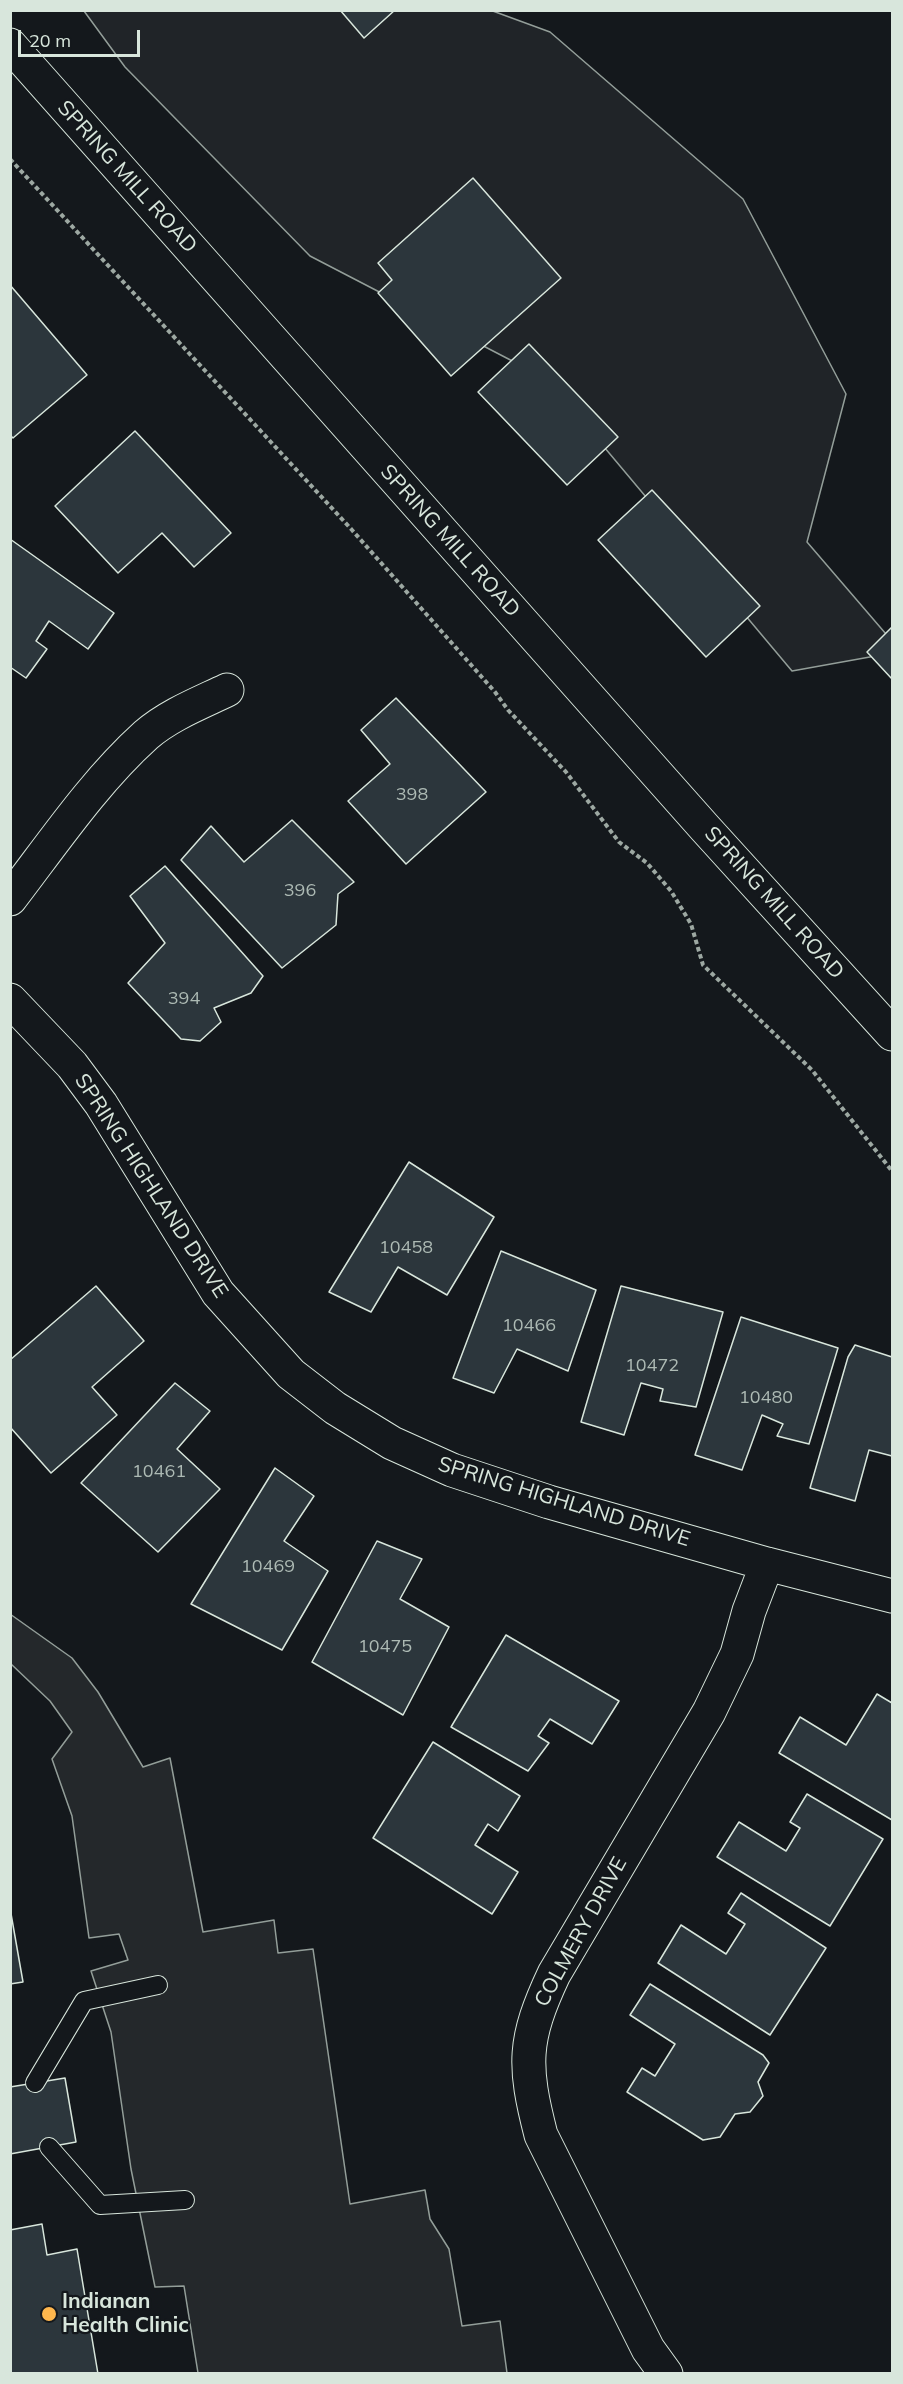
<!DOCTYPE html>
<html>
<head>
<meta charset="utf-8">
<style>
	body { margin:0 }
	#map { position:relative; width:903px; height:2384px; overflow:hidden; background:#14181c; font-family:Mulish,sans-serif }
	canvas { display:block }
	.frame { position:absolute; inset:0; border:12px solid #d8e6dc; pointer-events:none }
	.scale { position:absolute; left:18px; top:30px; width:122px; height:27px; box-sizing:border-box; border:3px solid #d8e6dc; border-top:0; padding-left:8px; font-size:18px; line-height:21px; white-space:nowrap; color:#d8e6dc; -webkit-text-stroke:4px #14181c; paint-order:stroke }
</style>
</head>
<body>
<div id="map">
<canvas width="903" height="2384"></canvas>
<div class="frame"></div>
<div class="scale">20 m</div>
</div>
<script>
const ctx = document.querySelector('canvas').getContext('2d');
ctx.lineJoin = 'round';
function paint(path, color) {
  ctx.fillStyle = color;
  ctx.fill(path, 'evenodd');
}
function strokePath(path, color, width, dash) {
  ctx.strokeStyle = color;
  ctx.lineWidth = width;
  ctx.lineCap = dash ? 'butt' : 'round';
  ctx.setLineDash(dash || []);
  ctx.stroke(path);
}
function write(font, color, halo, rows, align = 'center') {
  ctx.font = font + ' Mulish,sans-serif';
  ctx.lineWidth = 4.5;
  ctx.setLineDash([]);
  ctx.textBaseline = 'middle';
  ctx.strokeStyle = halo;
  ctx.fillStyle = color;
  for (const [text, x, y, turn = 0] of rows) {
    ctx.save();
    ctx.translate(x, y);
    ctx.rotate((+turn || 0) * Math.PI / 180);
    ctx.textAlign = isNaN(turn) ? turn : align;
    if (halo) ctx.strokeText(text, 0, 0);
    ctx.fillText(text, 0, 0);
    ctx.restore();
  }
}
const green = new Path2D(`
	M490 10 550 32 743 199 846 394 807 542 892 641V653L792 671 547 379 310 256 125 67 84 11Z`);
paint(green, '#202428');
strokePath(green, '#939e99', 1.5);
const parking = new Path2D(`
	M10 1614 72 1658 98 1692 143 1767 170 1758 203 1932 274 1920 278 1953 313 1949 350 2204 425 2190 430 2219 449 2249 462 2326 500 2321 507 2373H198L184 2286 155 2287 131 2169 111 2032 91 1971 128 1960 119 1934 89 1938 72 1816 52 1759 72 1732 50 1701 11 1664Z`);
paint(parking, '#24282b');
strokePath(parking, '#939e99', 1.5);
const building = new Path2D(`
	M340 10H395L364 38Z
	M473 178 561 278 451 376 378 293 392 280 378 263Z
	M10 285 87 375 13 438 10 435Z
	M529 344 618 437 567 485 478 392Z
	M135 431 231 533 194 567 162 533 118 573 55 506Z
	M652 490 760 606 706 657 598 540Z
	M10 539 114 613 88 649 49 621 36 641 47 649 26 678 10 667Z
	M892 627V679L867 652Z
	M396 698 486 792 406 864 348 801 390 764 361 730Z
	M292 820 354 882 338 894 336 925 282 968 181 860 211 826 244 862Z
	M165 866 263 976 251 993 214 1008 221 1022 200 1041 181 1039 128 983 165 943 130 896Z
	M409 1162 494 1217 447 1295 398 1267 371 1312 329 1292Z
	M501 1251 596 1290 568 1371 517 1349 494 1393 453 1378Z
	M96 1286 144 1341 92 1387 117 1415 51 1473 10 1427V1360Z
	M621 1286 723 1312 696 1407 660 1401 663 1389 641 1383 624 1435 581 1422Z
	M741 1317 838 1348 809 1444 777 1436 783 1424 762 1415 742 1470 695 1455Z
	M855 1345 892 1357V1456L869 1450 855 1501 810 1488 848 1357Z
	M175 1383 210 1411 177 1449 220 1489 158 1552 81 1483Z
	M275 1468 314 1496 284 1541 328 1571 282 1650 191 1604Z
	M377 1541 422 1559 400 1599 449 1627 403 1715 312 1662Z
	M506 1635 619 1701 592 1744 550 1719 538 1736 549 1743 528 1771 451 1727Z
	M877 1694 892 1703V1820L779 1753 800 1717 846 1745Z
	M433 1742 520 1796 498 1831 488 1824 475 1845 518 1872 492 1914 373 1838Z
	M807 1794 883 1839 830 1926 717 1857 739 1822 786 1851 800 1828 790 1822Z
	M741 1893 826 1948 770 2035 658 1963 681 1925 726 1954 745 1924 728 1913Z
	M10 1908 23 1982 10 1984Z
	M650 1984 763 2055 769 2063 758 2082 763 2096 750 2112 735 2114 720 2137 703 2140 627 2092 642 2068 655 2076 675 2044 630 2015Z
	M65 2078 76 2142 10 2154V2087Z
	M42 2224 47 2255 77 2249 98 2374H10V2230Z`);
paint(building, '#2c363c');
strokePath(building, '#d8e6dc', 1.5);
const lane = new Path2D(`
	M35 2083 84 2001 158 1985
	M49 2147 100 2205 185 2200`);
const street = new Path2D(`
	M10 899C53 843 94 782 146 735 169 715 200 703 227 690
	M10 1000 72 1065 101 1104 218 1293 291 1374 335 1408 392 1443 452 1470 549 1502 767 1564 892 1596
	M666 2374 648 2349 541 2135C523 2065 523 2040 554 1974L709 1712 737 1654 749 1611 767 1564`);
const secondary = new Path2D(`
	M10 45 705 828 892 1034`);
strokePath(lane, '#d8e6dc', 20);
strokePath(street, '#d8e6dc', 35);
strokePath(secondary, '#d8e6dc', 35);
strokePath(new Path2D(`
	M10 159 352 530 495 692 508 710 566 772 619 842 647 863 671 891 691 924 703 965 812 1070 892 1171`), '#9da8a2', 4, [4.5, 3]);
strokePath(lane, '#14181c', 18);
strokePath(street, '#14181c', 33);
strokePath(secondary, '#14181c', 33);
for (const [x, y, r, color] of [
	[49,2314,8,"#ffb74d"]
]) {
  const dot = new Path2D();
  dot.arc(x, y, r, 0, 2 * Math.PI);
  ctx.fillStyle = color;
  ctx.fill(dot);
  strokePath(dot, '#14181c', 2);
}
write('18px', '#adbab4', null, [
	["398",412,795],
	["396",300,891],
	["394",184,999],
	["10458",406,1248],
	["10466",529,1326],
	["10472",652,1366],
	["10480",766,1398],
	["10461",159,1472],
	["10469",268,1567],
	["10475",385,1647]
]);
write('21px', '#d8e6dc', '#14181c', [
	["SPRING MILL ROAD",127,177,48],
	["SPRING MILL ROAD",450,541,48],
	["SPRING MILL ROAD",774,903,48],
	["SPRING HIGHLAND DRIVE",151,1186,57],
	["SPRING HIGHLAND DRIVE",564,1502,17],
	["COLMERY DRIVE",581,1932,-61]
]);
write('bold 21px', '#d8e6dc', '#14181c', [
	["Indianan",62,2302],
	["Health Clinic",62,2326]
], 'left');
</script>
</body>
</html>
